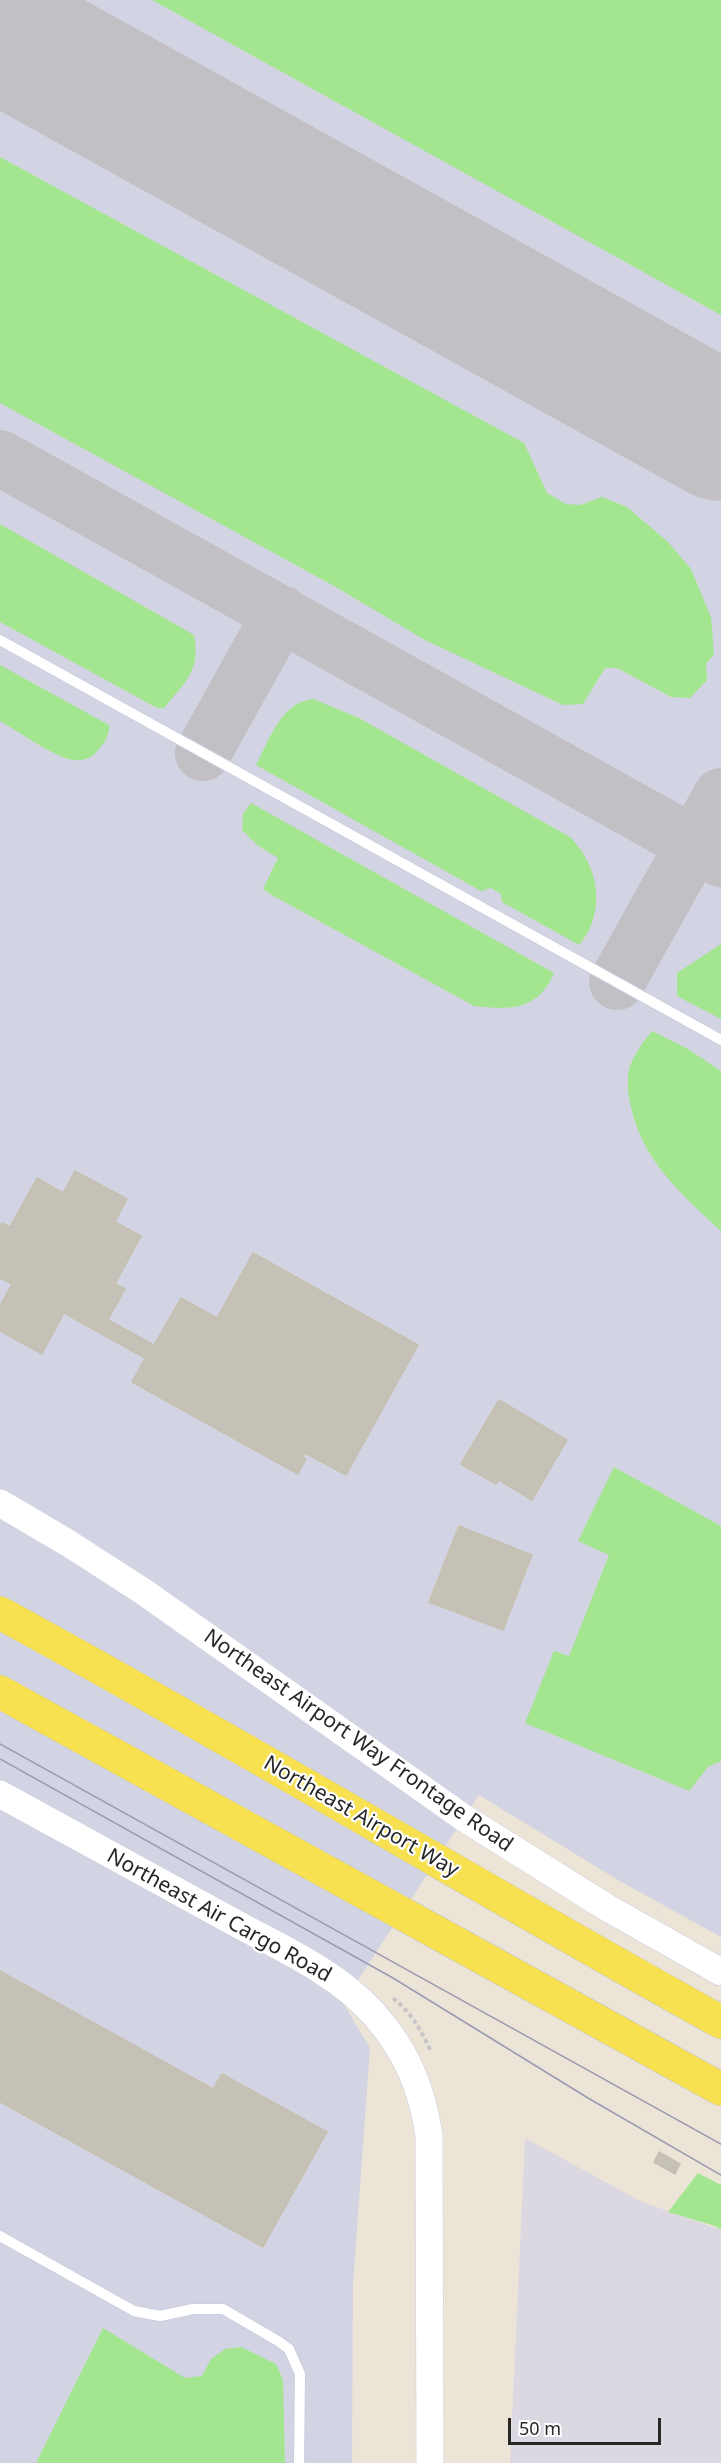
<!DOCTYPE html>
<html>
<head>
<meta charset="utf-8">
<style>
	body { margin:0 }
	#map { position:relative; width:721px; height:2463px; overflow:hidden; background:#ebe4d7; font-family:"Noto Sans",sans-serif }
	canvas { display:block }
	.scale { position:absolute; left:508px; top:2418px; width:153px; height:27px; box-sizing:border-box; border:3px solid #272727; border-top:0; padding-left:8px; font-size:18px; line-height:21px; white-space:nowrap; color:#272727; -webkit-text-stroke:4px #fff; paint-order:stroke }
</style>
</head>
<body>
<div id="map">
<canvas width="721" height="2463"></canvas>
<div class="scale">50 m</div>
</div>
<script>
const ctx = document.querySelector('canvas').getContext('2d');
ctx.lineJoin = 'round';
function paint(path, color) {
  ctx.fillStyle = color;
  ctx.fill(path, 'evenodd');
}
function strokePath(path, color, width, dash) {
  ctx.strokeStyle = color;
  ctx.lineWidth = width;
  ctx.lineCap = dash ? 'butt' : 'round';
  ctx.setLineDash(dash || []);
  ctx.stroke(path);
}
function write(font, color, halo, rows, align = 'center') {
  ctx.font = font + ' "Noto Sans",sans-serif';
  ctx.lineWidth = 4.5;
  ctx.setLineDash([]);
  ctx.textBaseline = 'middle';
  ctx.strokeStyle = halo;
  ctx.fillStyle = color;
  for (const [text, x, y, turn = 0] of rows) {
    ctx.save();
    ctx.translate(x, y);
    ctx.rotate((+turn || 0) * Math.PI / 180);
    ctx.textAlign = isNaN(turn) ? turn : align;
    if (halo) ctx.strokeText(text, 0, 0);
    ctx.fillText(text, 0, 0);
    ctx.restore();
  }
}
paint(new Path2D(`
	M525 2138 640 2201 721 2230V2463H510Z`), '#dcd8e2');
paint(new Path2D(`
	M0 0H721V1937L618 1880 479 1795 343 2003 370 2048 353 2284 352 2463H0Z`), '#d3d4e3');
paint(new Path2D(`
	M152 0H721V315Z
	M0 157 524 443 547 493 566 504 580 505 602 497 627 507 668 542 691 569 711 617 714 654 706 664 707 680 690 698 671 697 617 668H605L583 704 563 705 425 640 334 586 0 403Z
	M0 524 194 635C201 671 185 682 164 708H157L0 622Z
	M0 665 109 725C110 735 104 743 98 750 92 758 84 761 74 760 57 759 16 730 0 721Z
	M313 699 359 718 570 837C599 866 607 912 579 945L502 902 501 894 491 888 481 891 256 765C270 739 281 702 313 699Z
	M251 803 554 973C538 1011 510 1010 474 1006L270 894 263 889 278 858 257 845 242 830 243 814Z
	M721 944V1019L677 996V973Z
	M652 1031 688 1049 721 1071V1231C683 1196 642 1160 631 1107 628 1095 626 1078 630 1066 635 1053 643 1042 652 1031Z
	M614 1467 721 1526V1761L708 1767 689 1791 525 1723 554 1651 569 1656 609 1555 578 1541Z
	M698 2173 721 2185V2230L715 2226 668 2212Z
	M103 2328 185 2378 202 2376 211 2359 225 2349 241 2347 276 2364 283 2380 285 2463H36Z`), '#a4e58f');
strokePath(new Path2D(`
	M658 397 721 466
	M0 458 721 859
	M203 753 281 613
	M617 982 721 796`), '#c2c0c5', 56);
strokePath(new Path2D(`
	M0 32 721 432`), '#c2c0c5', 138);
const building = new Path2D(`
	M75 1171 127 1199 115 1222 141 1236 115 1284 125 1289 108 1320 154 1345 181 1298 217 1318 253 1253 418 1345 346 1475 305 1453 303 1457 306 1459 298 1474 132 1382 145 1358 64 1313 42 1354 0 1331V1306L12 1284 0 1278V1226L2 1223 10 1227 37 1178 63 1193Z
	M499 1400 567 1440 532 1500 499 1480 496 1484 461 1464Z
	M459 1526 532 1555 503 1630 429 1602Z
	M0 1971 213 2089 222 2074 327 2132 263 2247 0 2102Z
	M659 2152 680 2164 675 2174 654 2162Z`);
paint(building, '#c5c1b7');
strokePath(building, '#c6c0b1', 1.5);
const service = new Path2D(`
	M0 640 721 1040
	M0 2236 134 2311 160 2316 193 2309H223L278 2341 289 2349 300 2374 299 2463`);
const tertiary = new Path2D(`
	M0 1503 68 1543 144 1592 464 1818 606 1907 721 1972
	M0 1794C76 1835 152 1878 228 1919 278 1947 334 1970 373 2013 406 2050 422 2087 429 2136L430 2463`);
const primary = new Path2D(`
	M0 1613C243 1745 479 1888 721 2022
	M0 1692 721 2089`);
strokePath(service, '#cccee1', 12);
strokePath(tertiary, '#cccee1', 28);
strokePath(primary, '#c7c7c7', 34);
strokePath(new Path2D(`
	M393 1998C413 2015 420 2028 431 2052`), '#c7c7c7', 4, [4.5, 3]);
strokePath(service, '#fff', 10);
strokePath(tertiary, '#fff', 27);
strokePath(primary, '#f7e150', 33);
strokePath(new Path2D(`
	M0 1744 721 2144
	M0 1759 393 1978 588 2098 721 2175`), '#9a9bb3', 1.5);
write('21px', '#272727', '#fff', [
	["Northeast Airport Way Frontage Road",358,1741,35],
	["Northeast Airport Way",361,1817,30],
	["Northeast Air Cargo Road",219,1916,29]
]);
</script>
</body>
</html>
